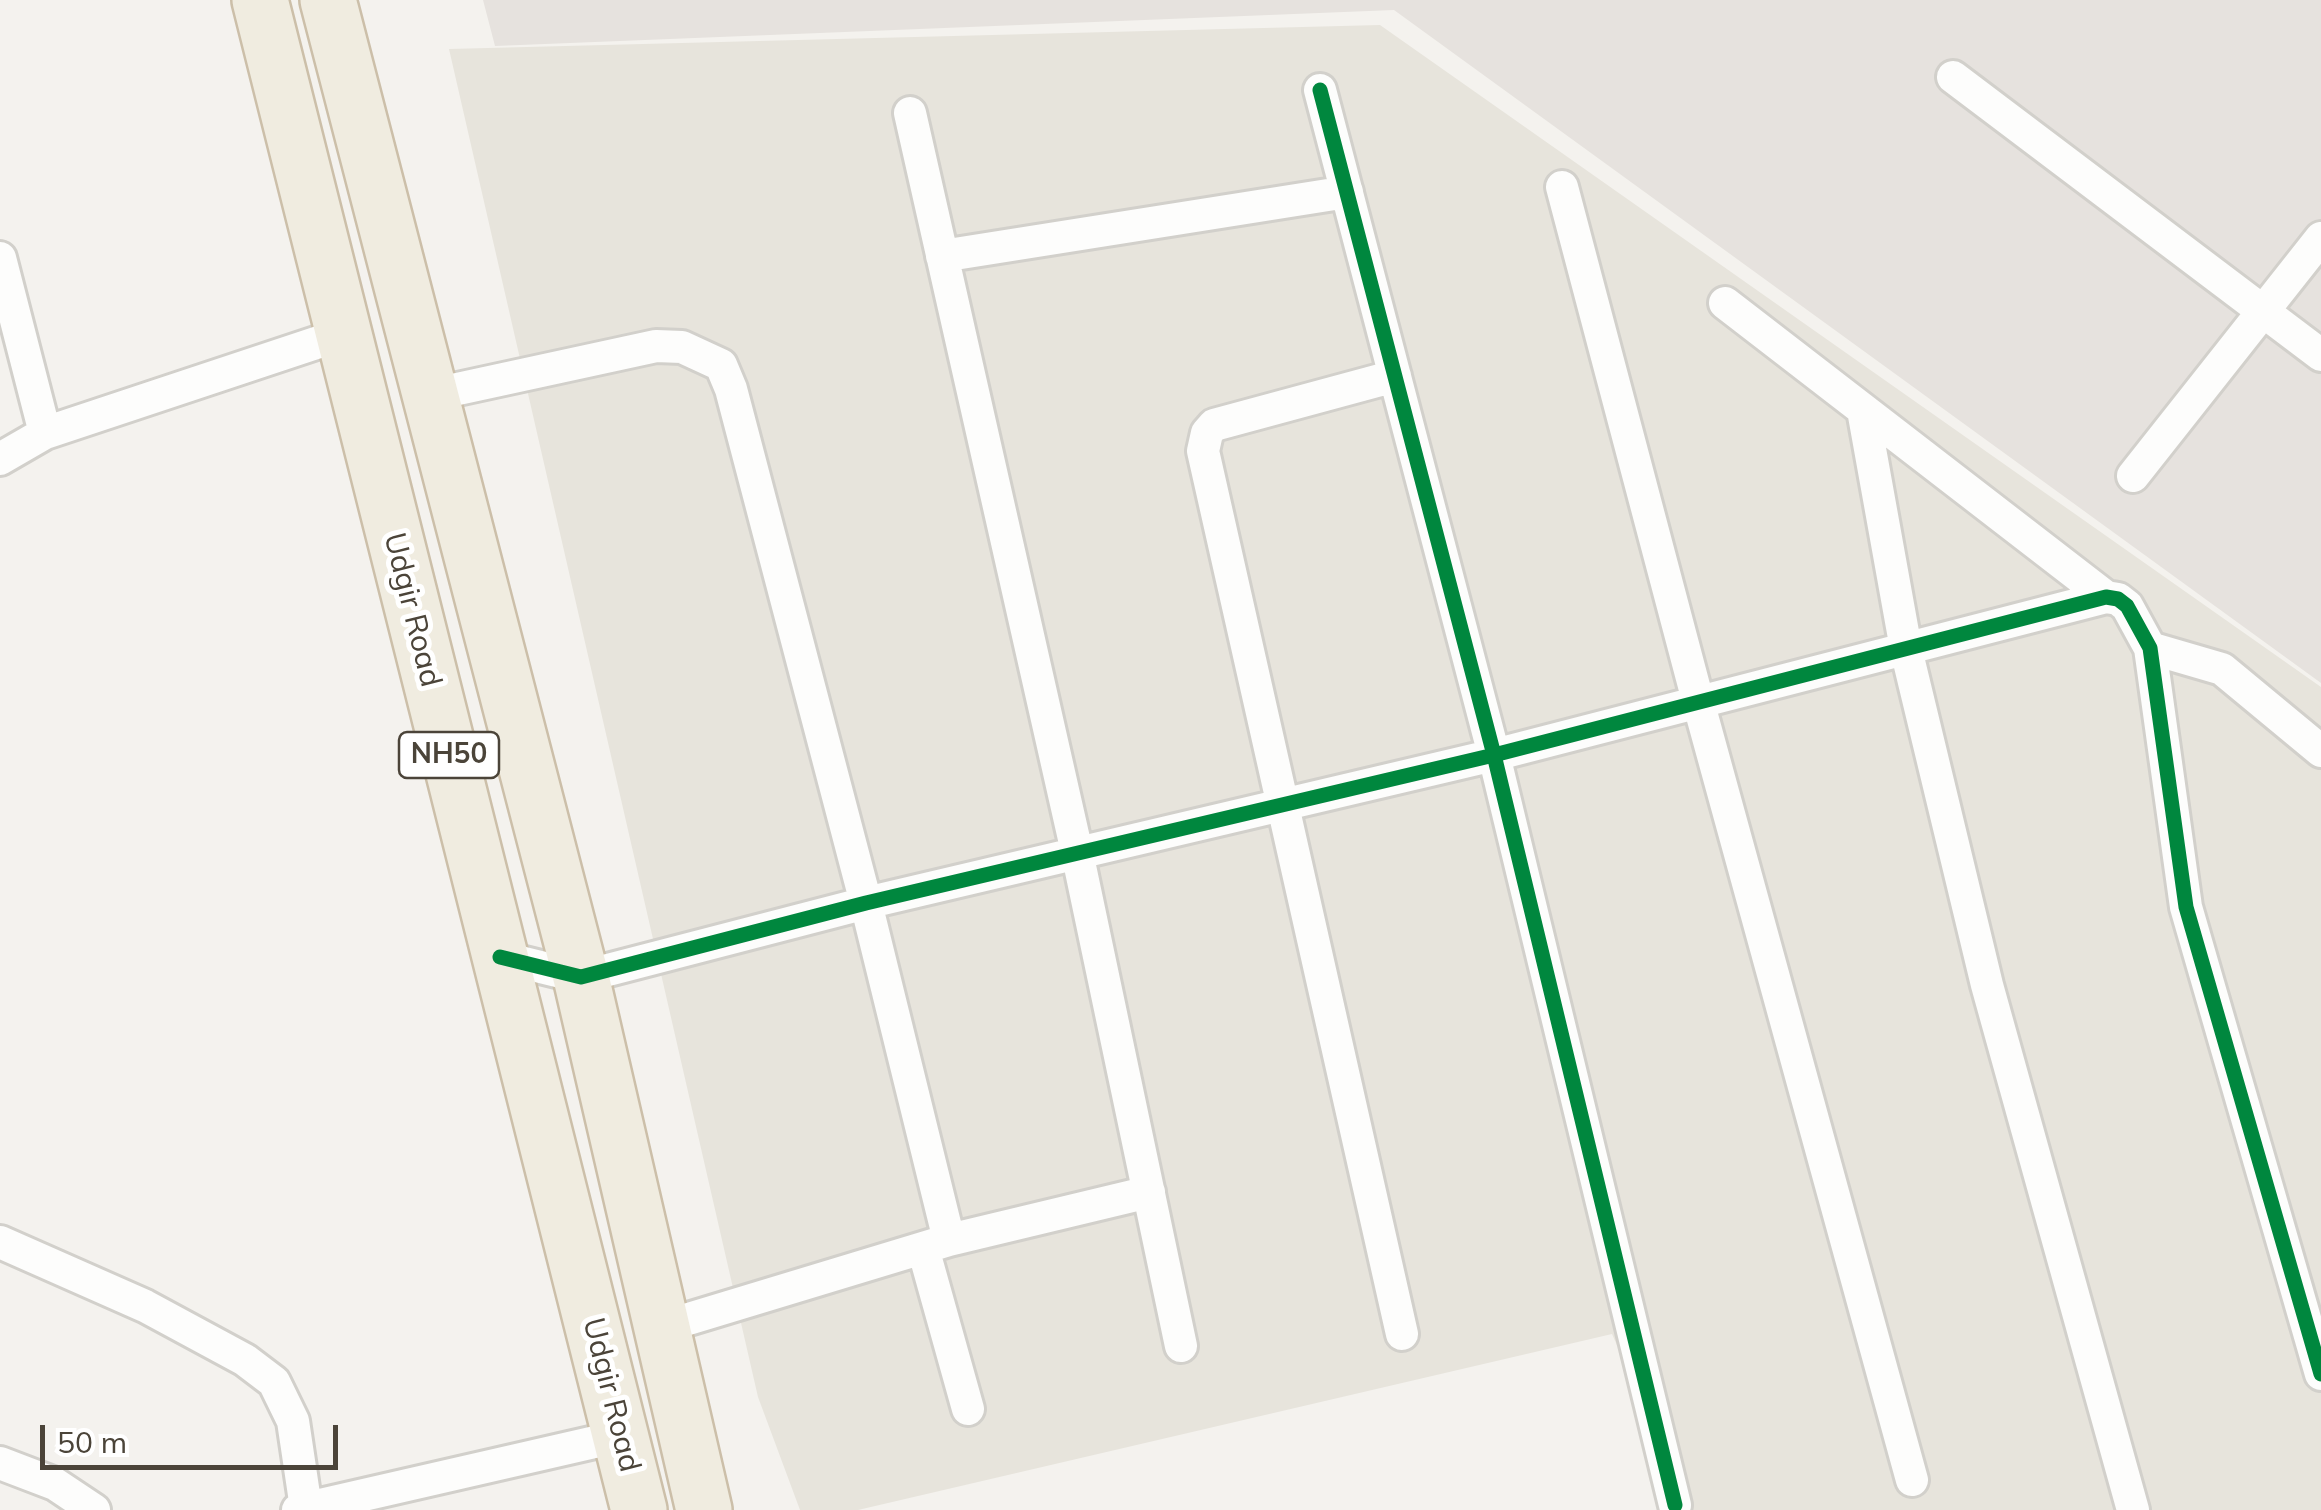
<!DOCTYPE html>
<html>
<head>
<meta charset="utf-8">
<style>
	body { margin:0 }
	#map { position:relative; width:2321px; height:1510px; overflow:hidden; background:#f4f2ee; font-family:Mulish,sans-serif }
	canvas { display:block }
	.scale { position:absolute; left:40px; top:1425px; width:298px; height:45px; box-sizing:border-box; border:5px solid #4b4439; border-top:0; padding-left:12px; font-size:30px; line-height:35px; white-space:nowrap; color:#4b4439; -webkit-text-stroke:8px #fff; paint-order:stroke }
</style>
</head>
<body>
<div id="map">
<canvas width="2321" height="1510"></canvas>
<div class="scale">50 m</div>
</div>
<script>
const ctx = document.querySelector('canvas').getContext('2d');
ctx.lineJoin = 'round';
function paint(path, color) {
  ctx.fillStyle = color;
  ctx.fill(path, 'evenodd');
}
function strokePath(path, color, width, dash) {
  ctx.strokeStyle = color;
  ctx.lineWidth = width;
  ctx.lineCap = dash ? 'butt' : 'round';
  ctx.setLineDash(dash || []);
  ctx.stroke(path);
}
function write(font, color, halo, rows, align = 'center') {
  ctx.font = font + ' Mulish,sans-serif';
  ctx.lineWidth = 10;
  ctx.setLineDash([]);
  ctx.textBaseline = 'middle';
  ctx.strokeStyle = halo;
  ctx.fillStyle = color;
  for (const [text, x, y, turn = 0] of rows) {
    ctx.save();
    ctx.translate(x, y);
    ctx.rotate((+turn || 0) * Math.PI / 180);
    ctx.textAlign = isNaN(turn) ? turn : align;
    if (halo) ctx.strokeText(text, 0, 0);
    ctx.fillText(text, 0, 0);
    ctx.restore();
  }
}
paint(new Path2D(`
	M1380 25 2321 687V1510H1691L1612 1334 858 1510H800L758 1397 449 49Z`), '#e7e4dc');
paint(new Path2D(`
	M483 0H2321V683L1394 10 495 46Z`), '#e6e2de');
const minor = new Path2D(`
	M1953 77 2321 355
	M1320 90 1494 755 1675 1505
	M910 113 1077 852 1181 1346
	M1562 187 1698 701 1912 1480
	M942 256 1347 192
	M0 258 45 433
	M1725 303 2106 597
	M1395 376 1214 425 1207 433 1203 451 1402 1334
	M430 395 656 346 682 347 721 365 731 389 866 903 949 1240
	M1863 410 1906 649 1987 985 2133 1510
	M0 459 45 433 343 334
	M2133 476 2321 238
	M2150 648 2222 669 2321 751
	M500 957 581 977 866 903 1494 755 2106 597 2118 599 2127 606 2150 648 2186 907 2321 1374
	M0 1242 145 1306 245 1360 274 1382 293 1421 306 1508
	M923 1248 968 1409
	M662 1327 949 1240 1149 1192
	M0 1463 55 1484 94 1510
	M298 1510 621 1436`);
const trunk = new Path2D(`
	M260 0 639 1510
	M328 0 581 977 704 1510`);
strokePath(minor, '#d2d0cb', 38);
strokePath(trunk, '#ccbfa9', 60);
strokePath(minor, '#fdfdfc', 32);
strokePath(trunk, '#f0ece0', 55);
strokePath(new Path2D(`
	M1320 90 1494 755 1675 1505
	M500 957 581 977 866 903 1494 755 2106 597 2118 599 2127 606 2150 648 2186 907 2321 1374`), '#00873e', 15);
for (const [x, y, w] of [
	[449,755,100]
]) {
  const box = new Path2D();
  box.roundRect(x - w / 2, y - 23, w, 46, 8);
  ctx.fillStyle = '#fff';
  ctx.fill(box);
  strokePath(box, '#4b4439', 2.5);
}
write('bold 28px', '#4b4439', null, [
	["NH50",449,755]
]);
write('30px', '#4b4439', '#fff', [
	["Udgir Road",412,610,76],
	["Udgir Road",611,1395,76]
]);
</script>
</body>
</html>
